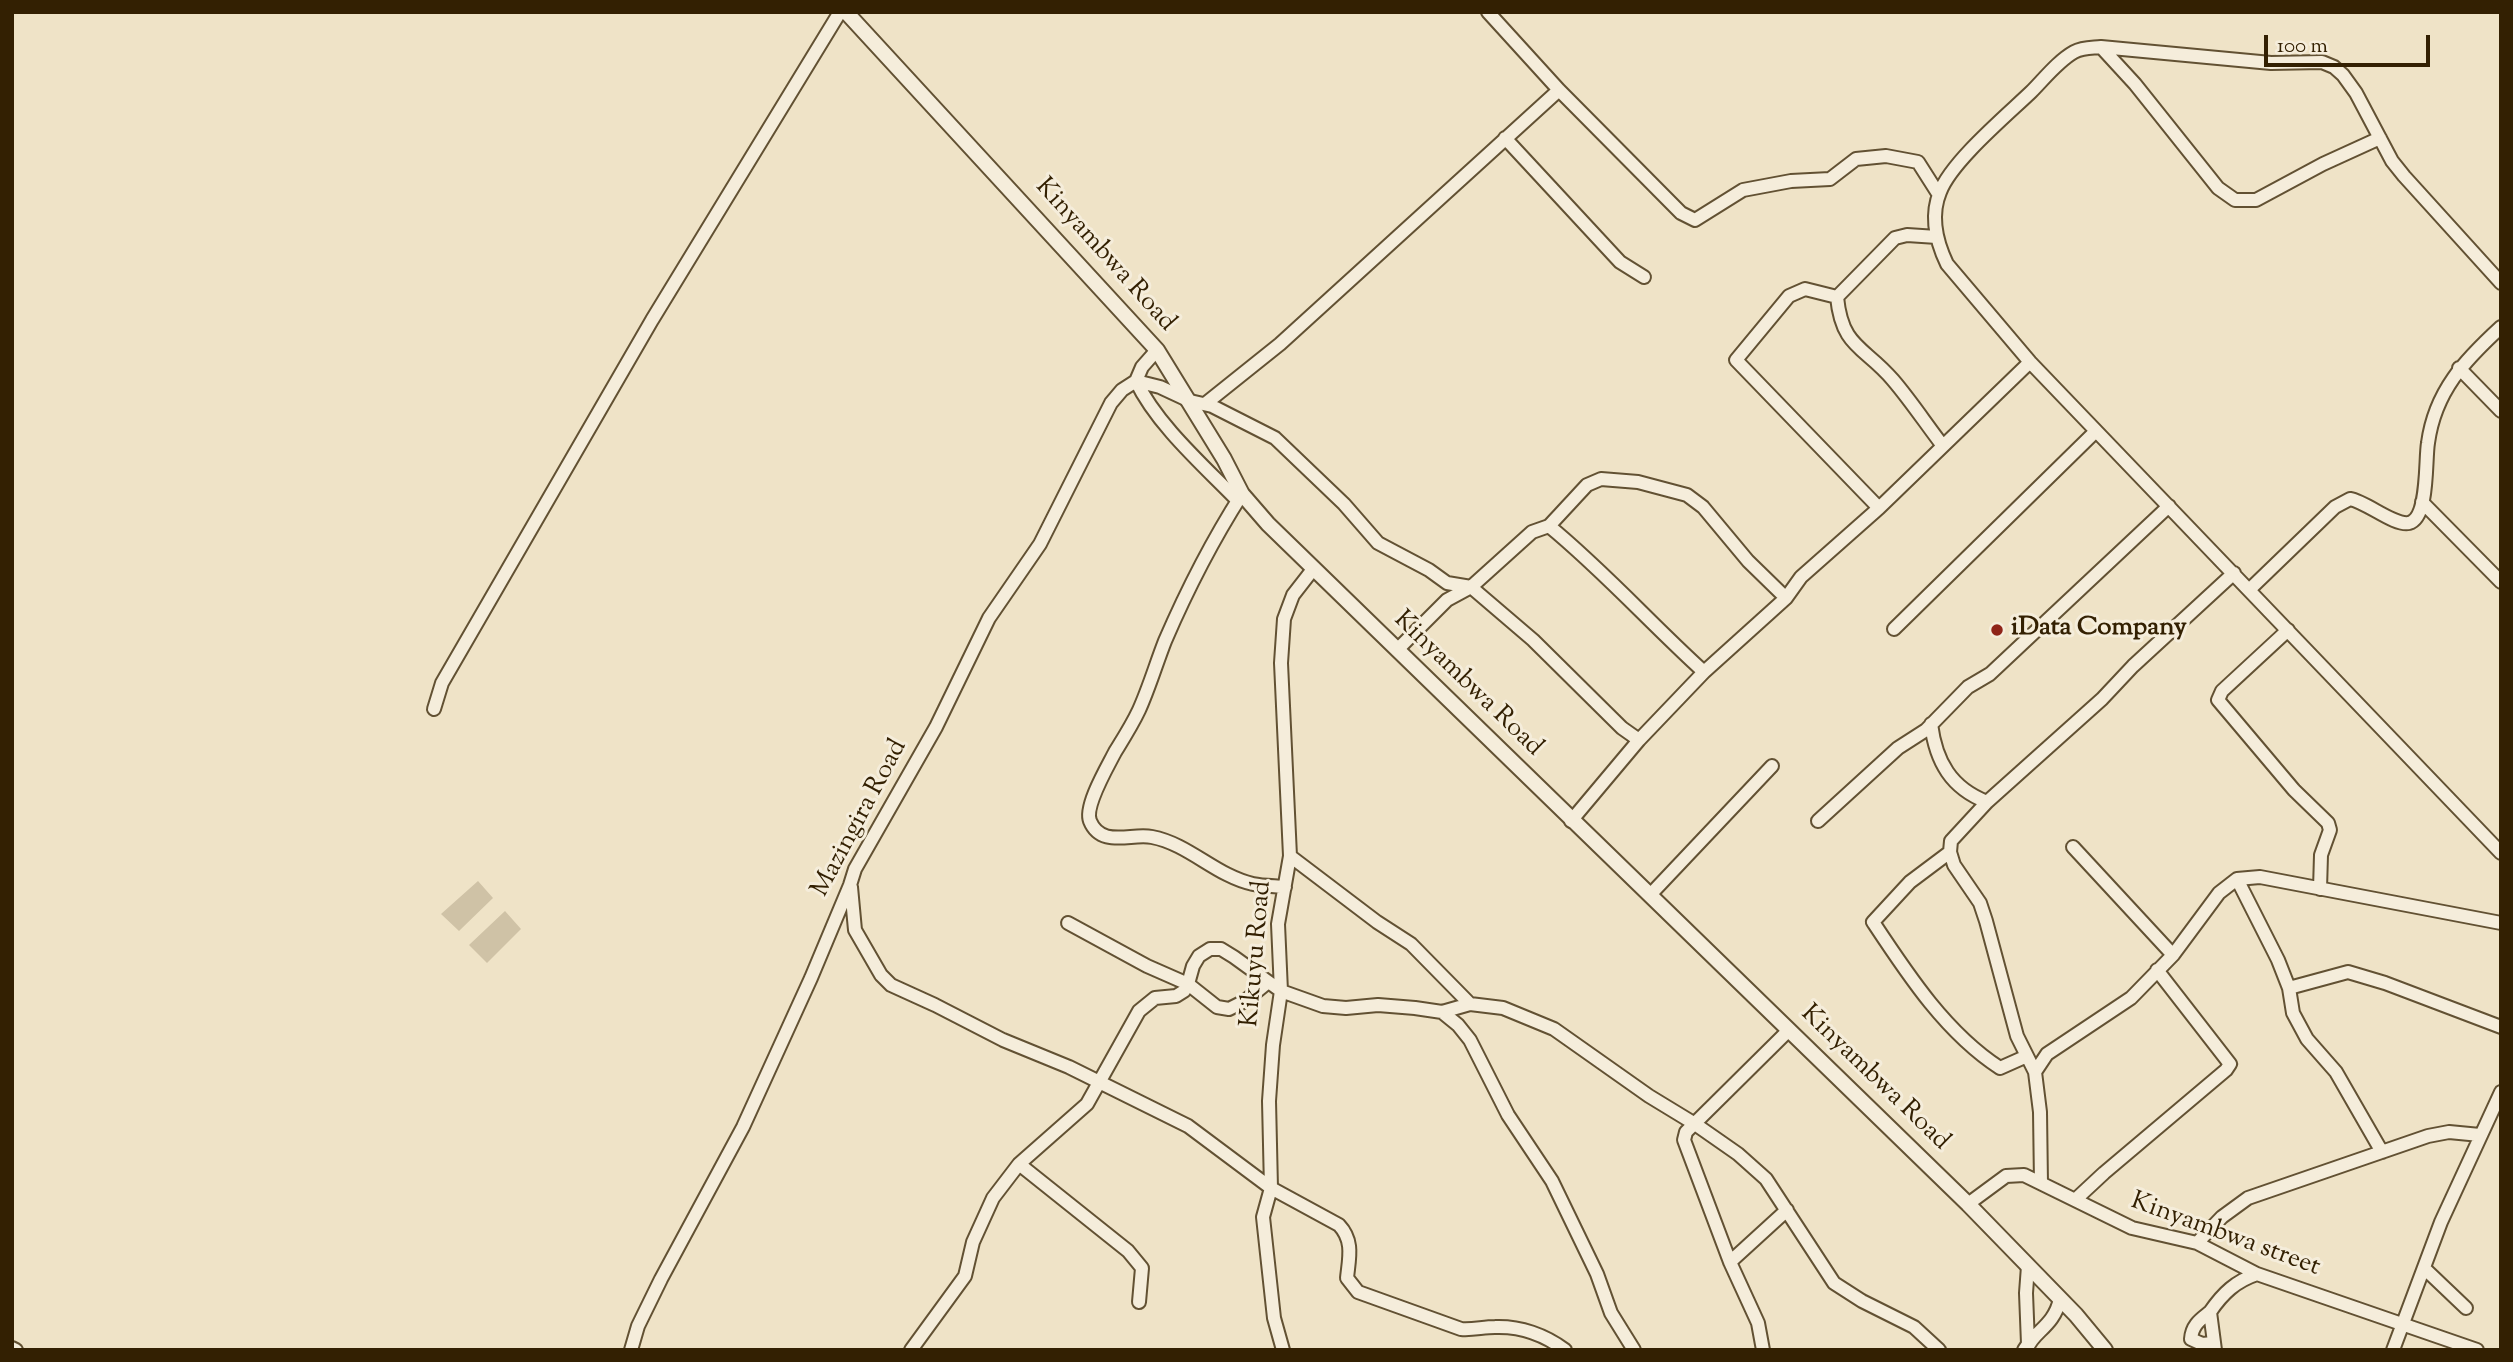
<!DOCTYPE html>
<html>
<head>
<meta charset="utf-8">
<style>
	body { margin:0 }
	#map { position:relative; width:2513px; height:1362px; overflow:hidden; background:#efe3c7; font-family:"Sorts Mill Goudy",serif }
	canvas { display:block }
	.frame { position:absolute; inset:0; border:14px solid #332002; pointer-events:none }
	.scale { position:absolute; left:2264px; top:35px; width:166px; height:32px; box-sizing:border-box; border:4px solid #332002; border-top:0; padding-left:9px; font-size:21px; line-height:24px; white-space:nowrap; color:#332002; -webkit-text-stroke:5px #f5eddb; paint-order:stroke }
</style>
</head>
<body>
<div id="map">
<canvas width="2513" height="1362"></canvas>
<div class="frame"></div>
<div class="scale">100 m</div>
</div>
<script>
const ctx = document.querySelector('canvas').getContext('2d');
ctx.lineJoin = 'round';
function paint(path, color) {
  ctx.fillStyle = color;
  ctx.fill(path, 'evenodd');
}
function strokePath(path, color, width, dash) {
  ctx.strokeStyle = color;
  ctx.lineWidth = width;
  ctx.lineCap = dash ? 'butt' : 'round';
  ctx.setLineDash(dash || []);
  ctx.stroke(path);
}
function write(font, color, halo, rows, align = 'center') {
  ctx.font = font + ' "Sorts Mill Goudy",serif';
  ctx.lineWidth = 6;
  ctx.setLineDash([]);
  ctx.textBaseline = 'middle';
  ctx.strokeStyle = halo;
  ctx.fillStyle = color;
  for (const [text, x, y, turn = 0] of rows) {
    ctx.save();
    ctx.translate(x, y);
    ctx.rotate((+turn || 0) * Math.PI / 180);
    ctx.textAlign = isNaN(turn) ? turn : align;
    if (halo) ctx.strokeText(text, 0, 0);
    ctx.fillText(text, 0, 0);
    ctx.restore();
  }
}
paint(new Path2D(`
	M478 881 493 898 459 931 441 914Z
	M505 911 521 929 487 963 469 945Z`), '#cfc2a6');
const minor = new Path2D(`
	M1488 12 1559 90 1681 213 1695 220 1743 190 1791 181 1830 179 1856 159 1886 156 1918 162 1939 195
	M2101 47 2135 84 2218 188 2235 200H2256L2323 164 2380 138
	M1505 138 1620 262 1644 277
	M1937 237 1907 235 1895 238 1837 297C1842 348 1864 346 1893 380 1911 401 1926 424 1943 446
	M2501 283 2404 176 2392 161 2356 93 2343 75 2334 67 2322 62 2271 63 2101 47C2092 48 2083 47 2074 52 2058 61 2044 79 2031 92 2007 115 1951 162 1940 192 1930 216 1936 241 1947 264L2030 362 2501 853
	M1837 297 1805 289 1789 296 1736 360 1879 508
	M1157 350 1142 367 1136 381C1157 425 1204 466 1238 501
	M2459 368 2501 411
	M1205 404 1280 344 1559 90
	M1242 494C1212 541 1187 590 1165 641 1156 664 1149 688 1139 710 1132 725 1123 739 1115 752 1108 766 1084 806 1090 821 1101 848 1131 833 1152 837 1189 844 1216 876 1253 884 1263 886 1274 886 1285 887
	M2422 502 2501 582
	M1549 526 1587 485 1601 479 1638 482 1687 495 1703 507 1748 561 1786 598
	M2250 589 2335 507 2350 499C2367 502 2394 526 2409 523 2429 518 2425 460 2428 443 2435 391 2465 360 2501 327
	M1894 629 2096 431
	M2288 630 2222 691 2218 700 2294 790 2328 823 2330 830 2321 855 2320 889
	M1397 650 1447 600 1471 587 1532 532 1549 526C1604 571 1651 624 1704 672
	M434 709 442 683 652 320 840 12
	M1931 724C1936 762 1951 788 1987 802
	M1571 821 1639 740 1704 672 1786 598 1801 577 1879 508 2030 362
	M1818 821 1898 748 1926 730 1968 687 1990 674 2169 506
	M2073 847 2173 955
	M1950 852 1910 882 1873 922C1908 975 1946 1033 2000 1068L2027 1056
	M1290 856 1377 922 1411 944 1470 1004
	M2237 879 2278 960 2289 988 2293 1013 2307 1039 2336 1072 2382 1152
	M851 887 855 930 881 975 891 985 935 1005 1003 1040 1069 1067 1188 1126 1271 1188 1339 1225C1354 1241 1349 1258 1347 1278L1358 1292 1461 1329C1473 1330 1483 1327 1495 1327 1520 1326 1545 1335 1565 1350
	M1650 895 1772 766
	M1068 923 1147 966 1188 984 1217 1007 1229 1009 1245 1001 1268 982
	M2289 988 2348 972 2385 983 2501 1027
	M1442 1012 1470 1004 1503 1008 1554 1029 1649 1096 1695 1124 1738 1154 1766 1179 1834 1283 1862 1301 1914 1327 1939 1350
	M2035 1072 2017 1036 1986 921 1980 903 1954 865 1950 852 1951 841 1987 802 2102 699 2133 666 2234 573
	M1019 1164 1128 1251 1142 1268 1139 1302
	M2041 1183 2040 1112 2035 1072 2047 1054 2131 998 2173 955 2219 893 2237 879 2260 877 2501 923
	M2075 1200 2104 1173 2226 1070 2230 1064 2157 970
	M1968 1204 2006 1176 2024 1175 2132 1228 2197 1243 2257 1274 2477 1350
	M2197 1243 2222 1217 2248 1198 2428 1136 2449 1132 2480 1135
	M1730 1262 1787 1210
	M2424 1268 2466 1308
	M2210 1312C2200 1320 2192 1325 2191 1339L2202 1344 2213 1343
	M12 1348 16 1350
	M2027 1349C2032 1332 2054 1327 2060 1299
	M631 1350 638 1326 661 1279 743 1127 811 978 850 885 855 869 936 727 989 618 1040 544 1111 403 1122 390 1136 381 1160 387 1190 401 1212 406 1275 438 1344 504 1378 543 1429 570 1447 583 1471 587 1533 640 1622 728 1639 740
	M911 1350 965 1276 973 1242 993 1198 1019 1164 1087 1104 1139 1011 1155 998 1176 996 1184 991 1188 984 1193 966 1199 956 1210 949H1221L1234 957 1281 991 1323 1006 1346 1008 1378 1005 1415 1008 1442 1012 1458 1025 1470 1040 1508 1115 1552 1181 1597 1274 1611 1313 1634 1350
	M1283 1350 1274 1318 1263 1217 1271 1188 1269 1101 1273 1045 1281 991 1278 924 1290 856 1281 663 1284 619 1293 595 1314 568
	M1763 1350 1758 1323 1730 1262 1684 1140 1686 1132 1789 1030
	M2024 1350 2028 1344 2026 1293 2028 1266
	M2215 1350 2210 1312C2223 1293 2236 1281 2257 1274
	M2393 1350 2441 1222 2501 1092`);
const tertiary = new Path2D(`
	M846 12 1157 350 1224 459 1242 494 1268 524 1968 1204 2076 1315 2105 1350`);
strokePath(minor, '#625133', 16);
strokePath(tertiary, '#625133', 18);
strokePath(minor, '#f5eddb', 12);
strokePath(tertiary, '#f5eddb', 14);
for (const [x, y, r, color] of [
	[1997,630,7,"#8f2418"]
]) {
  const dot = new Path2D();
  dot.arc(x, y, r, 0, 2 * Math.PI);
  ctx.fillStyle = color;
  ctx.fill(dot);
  strokePath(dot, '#f5eddb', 2.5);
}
write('26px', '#332002', '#f5eddb', [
	["Kinyambwa Road",1104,256,48],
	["Kinyambwa Road",1467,685,44],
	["Mazingira Road",861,819,-62],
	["Kikuyu Road",1258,954,-85],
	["Kinyambwa Road",1874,1079,44],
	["Kinyambwa street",2225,1236,20]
]);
write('bold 26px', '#332002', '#f5eddb', [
	["iData Company",2011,630]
], 'left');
</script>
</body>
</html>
